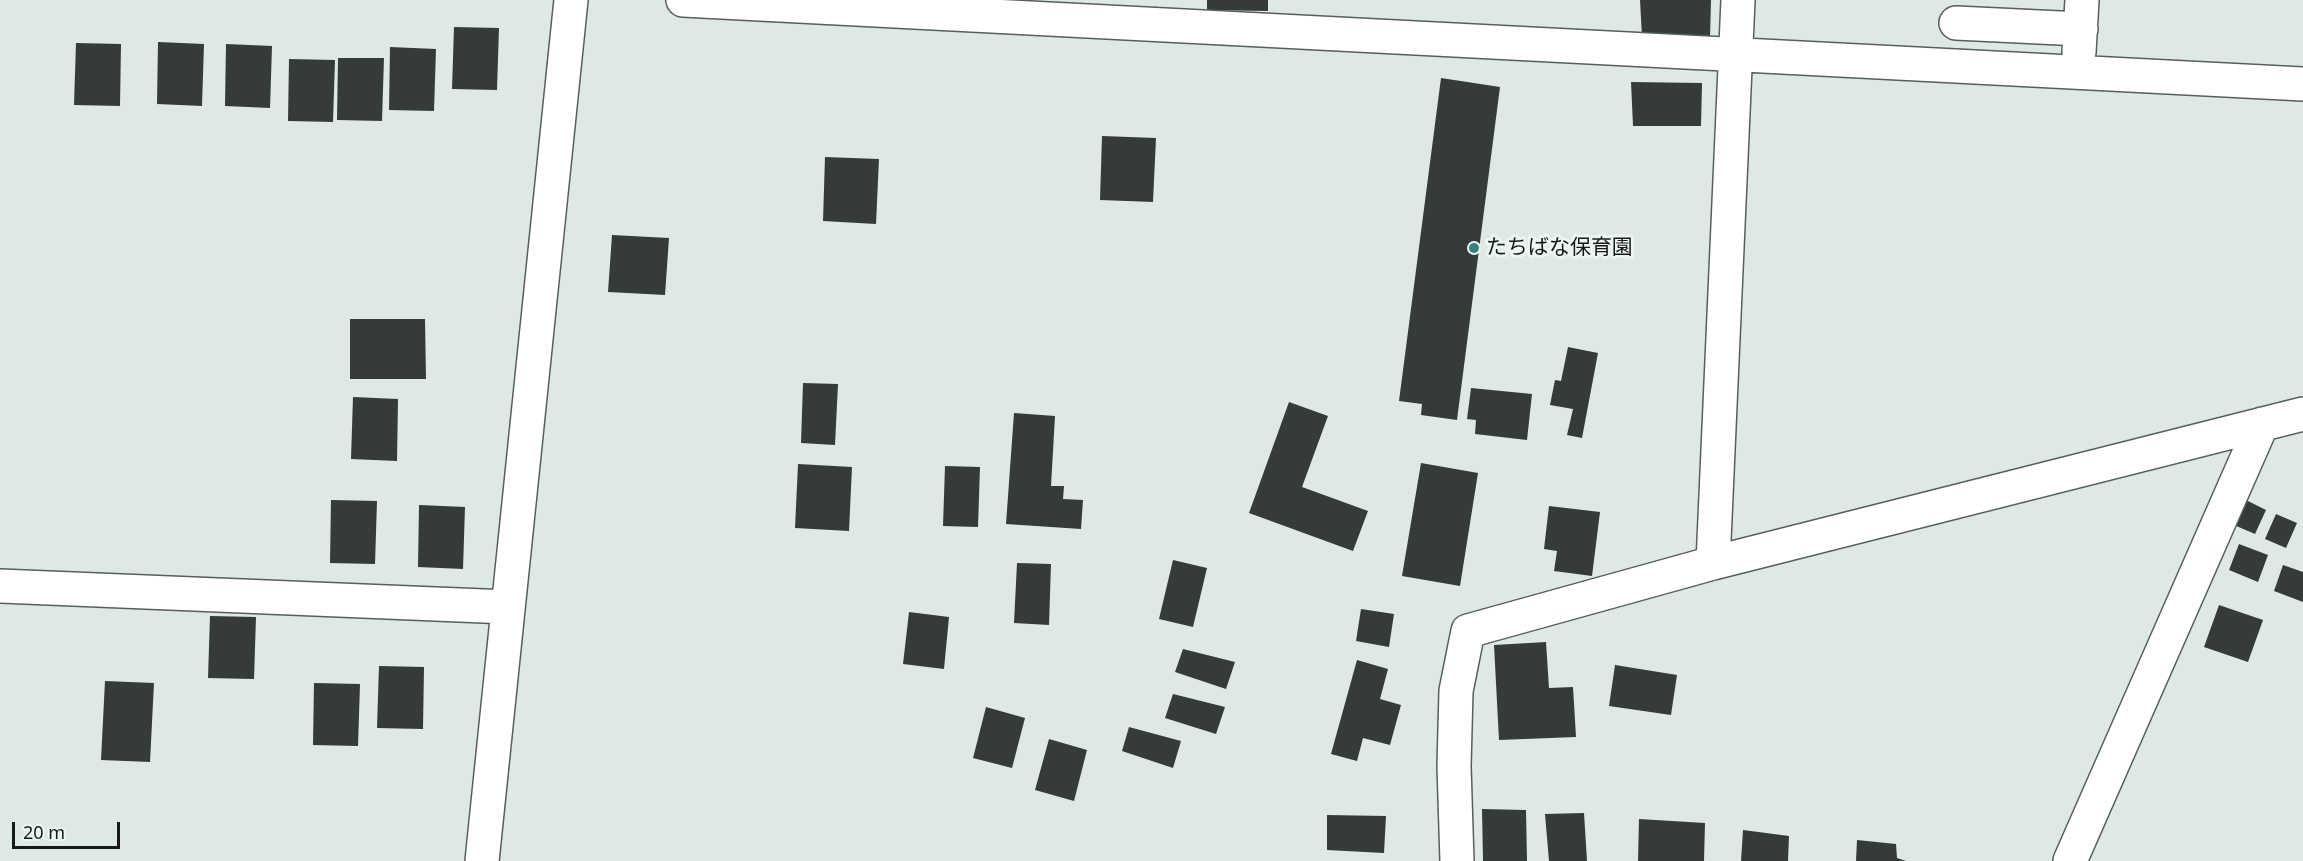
<!DOCTYPE html>
<html>
<head>
<meta charset="utf-8">
<style>
	body { margin:0 }
	#map { position:relative; width:2303px; height:861px; overflow:hidden; background:#dee8e6; font-family:"Noto Sans",sans-serif }
	canvas { display:block }
	.scale { position:absolute; left:12px; top:822px; width:108px; height:27px; box-sizing:border-box; border:3px solid #161918; border-top:0; padding-left:8px; font-size:18px; line-height:21px; white-space:nowrap; color:#161918; -webkit-text-stroke:4px #ebf5f3; paint-order:stroke }
</style>
</head>
<body>
<div id="map">
<canvas width="2303" height="861"></canvas>
<div class="scale">20 m</div>
</div>
<script>
const ctx = document.querySelector('canvas').getContext('2d');
ctx.lineJoin = 'round';
function paint(path, color) {
  ctx.fillStyle = color;
  ctx.fill(path, 'evenodd');
}
function strokePath(path, color, width, dash) {
  ctx.strokeStyle = color;
  ctx.lineWidth = width;
  ctx.lineCap = dash ? 'butt' : 'round';
  ctx.setLineDash(dash || []);
  ctx.stroke(path);
}
function write(font, color, halo, rows, align = 'center') {
  ctx.font = font + ' "Noto Sans","Noto Sans JP",sans-serif';
  ctx.lineWidth = 6;
  ctx.setLineDash([]);
  ctx.textBaseline = 'middle';
  ctx.strokeStyle = halo;
  ctx.fillStyle = color;
  for (const [text, x, y, turn = 0] of rows) {
    ctx.save();
    ctx.translate(x, y);
    ctx.rotate((+turn || 0) * Math.PI / 180);
    ctx.textAlign = isNaN(turn) ? turn : align;
    if (halo) ctx.strokeText(text, 0, 0);
    ctx.fillText(text, 0, 0);
    ctx.restore();
  }
}
paint(new Path2D(`
	M1207 0H1268V11L1207 10Z
	M1640 0H1711L1710 38 1642 37Z
	M454 27 499 28 497 90 452 89Z
	M158 42 204 44 202 106 157 104Z
	M76 43 121 44 120 106 74 105Z
	M226 44 272 46 270 108 225 106Z
	M390 47 436 49 434 111 389 110Z
	M338 58H384L382 121 337 120Z
	M289 59 335 60 333 122 288 121Z
	M1441 78 1500 87 1457 420 1421 415 1422 404 1399 401Z
	M1631 82 1702 83 1701 126H1633Z
	M1102 136 1156 138 1153 202 1100 200Z
	M825 157 879 159 876 224 823 221Z
	M612 235 669 238 665 295 608 292Z
	M350 319H425L426 379H350Z
	M1568 347 1598 353 1582 438 1567 435 1573 409 1550 405 1555 380 1561 381Z
	M803 383 838 384 835 445 801 443Z
	M1471 388 1532 394 1527 440 1475 434 1476 420 1467 419Z
	M353 397 398 399 397 461 351 459Z
	M1289 402 1328 416 1302 487 1368 511 1353 551 1249 513Z
	M1014 413 1055 416 1051 486H1064L1063 499 1083 500 1081 529 1006 524Z
	M1421 463 1478 473 1460 586 1402 576Z
	M798 464 852 467 849 531 795 528Z
	M945 466 980 467 978 527 943 526Z
	M331 500 377 501 375 564 330 563Z
	M2246 500 2266 510 2255 534 2234 525Z
	M419 505 465 507 463 569 418 567Z
	M1549 506 1600 512 1592 576 1554 571 1557 551 1544 549Z
	M2276 514 2297 523 2286 548 2265 539Z
	M2239 544 2268 555 2258 582 2229 570Z
	M1173 560 1207 568 1193 627 1159 619Z
	M1017 563 1051 564 1049 625 1014 623Z
	M2283 565 2303 572V602L2274 591Z
	M2219 605 2263 620 2248 662 2204 647Z
	M1361 609 1394 614 1389 647 1356 641Z
	M909 612 949 617 944 669 903 664Z
	M210 616 256 617 254 679 208 678Z
	M1546 642 1549 688 1573 687 1576 737 1499 740 1494 645Z
	M1183 649 1235 662 1226 689 1175 672Z
	M1357 660 1388 669 1380 699 1401 705 1390 745 1363 738 1357 761 1331 754Z
	M1615 665 1677 675 1671 715 1609 706Z
	M379 666 424 667 423 729 377 728Z
	M105 681 154 683 150 762 101 760Z
	M314 683 360 684 358 746 313 745Z
	M1173 694 1225 707 1216 734 1165 718Z
	M986 707 1025 718 1012 768 973 758Z
	M1129 727 1181 741 1173 768 1122 751Z
	M1049 739 1087 750 1074 801 1035 790Z
	M1482 809 1526 810 1527 861H1483Z
	M1584 813 1587 861H1549L1545 814Z
	M1327 815 1386 816 1384 853 1327 850Z
	M1639 819 1705 823 1704 861H1638Z
	M1743 830 1789 836 1788 861H1741Z
	M1857 840 1896 844 1897 858 1906 861H1856Z`), '#343b3a');
const minor = new Path2D(`
	M683 0 2303 84
	M1956 23 2081 29
	M2079 52 2082 0
	M1713 563 1738 0
	M0 586 508 607
	M482 861 571 0
	M1457 861 1454 766 1456 691 1468 631 1713 563 2303 414
	M2070 861 2262 424`);
strokePath(minor, '#565f5d', 36);
strokePath(minor, '#fff', 33);
for (const [x, y, r, color] of [
	[1474,248,6,"#387f77"]
]) {
  const dot = new Path2D();
  dot.arc(x, y, r, 0, 2 * Math.PI);
  ctx.fillStyle = color;
  ctx.fill(dot);
  strokePath(dot, '#ebf5f3', 2);
}
write('21px', '#161918', '#ebf5f3', [
	["たちばな保育園",1486,248]
], 'left');
</script>
</body>
</html>
